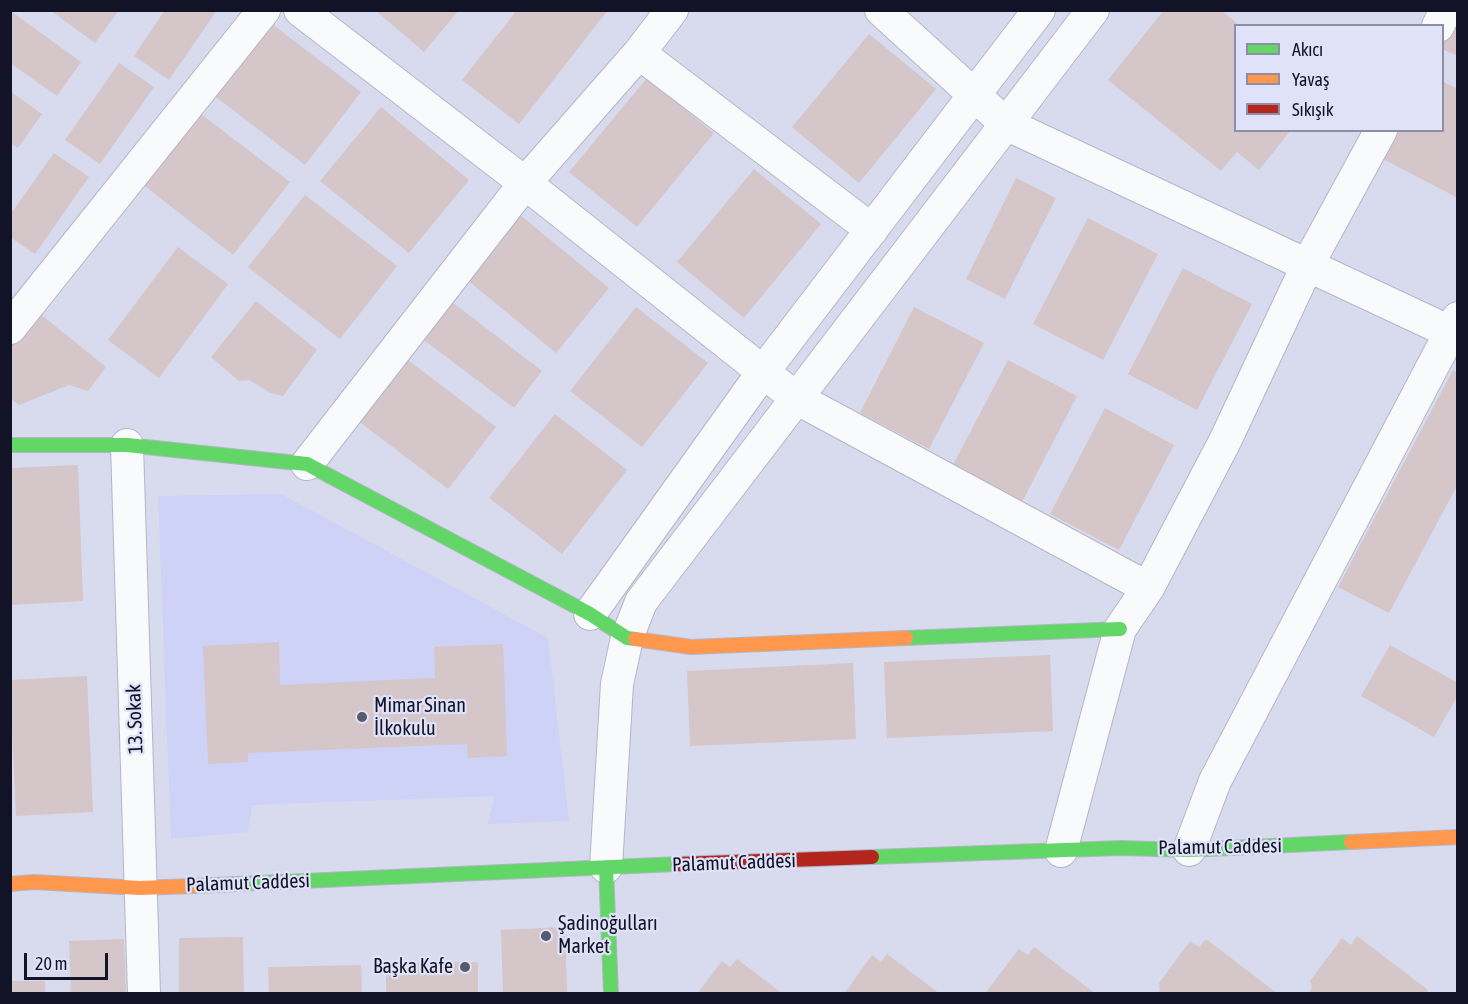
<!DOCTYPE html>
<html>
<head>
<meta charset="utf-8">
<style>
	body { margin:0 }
	#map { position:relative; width:1468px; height:1004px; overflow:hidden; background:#d8dbee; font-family:"Asap Condensed",sans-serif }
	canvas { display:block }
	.frame { position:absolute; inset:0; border:12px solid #121327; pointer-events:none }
	.legend { position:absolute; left:1234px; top:24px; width:210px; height:108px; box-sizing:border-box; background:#e0e2f9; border:2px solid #8e8fa5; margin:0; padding:8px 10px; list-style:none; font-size:18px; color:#121327 }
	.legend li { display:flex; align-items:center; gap:12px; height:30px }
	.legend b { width:30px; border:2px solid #8e8fa5 }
	.scale { position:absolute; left:24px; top:953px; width:84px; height:27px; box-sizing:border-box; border:3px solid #121327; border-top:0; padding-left:8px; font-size:18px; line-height:21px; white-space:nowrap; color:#121327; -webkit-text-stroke:4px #e0e2f9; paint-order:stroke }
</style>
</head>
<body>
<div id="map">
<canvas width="1468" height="1004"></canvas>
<div class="frame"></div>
<ul class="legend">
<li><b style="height:8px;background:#63d668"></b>Akıcı</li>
<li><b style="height:8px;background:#ff974d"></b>Yavaş</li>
<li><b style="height:8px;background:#b3261e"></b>Sıkışık</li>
</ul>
<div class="scale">20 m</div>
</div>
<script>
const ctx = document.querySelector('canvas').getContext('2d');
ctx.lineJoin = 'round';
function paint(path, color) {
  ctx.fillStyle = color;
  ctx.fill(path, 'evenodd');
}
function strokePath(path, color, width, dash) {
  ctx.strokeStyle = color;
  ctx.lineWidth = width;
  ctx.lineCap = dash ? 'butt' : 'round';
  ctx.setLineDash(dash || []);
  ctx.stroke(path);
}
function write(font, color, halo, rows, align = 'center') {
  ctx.font = font + ' "Asap Condensed",sans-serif';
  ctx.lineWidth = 4.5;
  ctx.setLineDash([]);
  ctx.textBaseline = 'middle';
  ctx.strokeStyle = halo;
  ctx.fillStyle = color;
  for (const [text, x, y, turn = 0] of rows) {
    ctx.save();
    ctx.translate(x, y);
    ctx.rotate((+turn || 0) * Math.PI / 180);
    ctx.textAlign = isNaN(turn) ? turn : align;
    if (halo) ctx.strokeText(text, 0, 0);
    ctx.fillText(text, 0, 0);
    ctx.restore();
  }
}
paint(new Path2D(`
	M281 494 548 638 569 821 488 824 494 796 252 805 248 832 171 839 158 496Z`), '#cdd2f6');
paint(new Path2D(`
	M50 10H119L95 43Z
	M165 10H217L169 80 134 56Z
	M375 10H459L424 52Z
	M517 10H608L519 124 462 80Z
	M1164 10H1221L1240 26H1236V130H1291L1259 170 1237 152 1221 171 1108 80Z
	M12 12 81 62 57 96 10 63Z
	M1458 16V56L1442 49V44Z
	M268 21 361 92 305 165 212 94Z
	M869 34 936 89 859 183 792 127Z
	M119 63 154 87 100 164 65 140Z
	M647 78 714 133 637 227 569 172Z
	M1442 81 1458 89V198L1381 158 1395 130H1442Z
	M10 91 42 114 18 148 10 143Z
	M381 107 469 180 409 253 320 181Z
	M197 111 290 182 233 255 141 183Z
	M54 153 89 177 35 254 10 237V215Z
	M754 169 821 224 744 318 677 262Z
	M1016 178 1056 198 1005 299 966 279Z
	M305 195 397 266 340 339 248 267Z
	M520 215 609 288 556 353 466 279Z
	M1088 218 1158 254 1103 360 1033 324Z
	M178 247 228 284 159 378 108 340Z
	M1183 268 1252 304 1197 410 1128 374Z
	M256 301 317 350 283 396 271 393 249 380 239 381 211 357Z
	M452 302 542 371 514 408 424 340Z
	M636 307 708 363 642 447 570 391Z
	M914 307 984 343 929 449 860 413Z
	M34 309 106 367 88 391 69 385 19 405 10 398V343Z
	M404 357 496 427 448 489 357 420Z
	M1008 360 1077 396 1022 502 953 465Z
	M1453 370 1458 373V484L1389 613 1338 587Z
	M1105 408 1174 445 1119 550 1050 514Z
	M555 414 627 470 562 554 489 498Z
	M78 465 83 601 10 605V468Z
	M279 642 280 685 435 678 434 647 503 644 507 756 468 758 467 744 248 753V762L208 764 203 646Z
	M1390 645 1458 683V695L1434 737 1361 696Z
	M1050 655 1053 731 887 738 884 662Z
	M853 663 856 739 690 746 687 671Z
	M87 676 93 812 16 816 10 680Z
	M565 927 567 994H503L501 930Z
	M1357 936 1428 990 1426 994H1308L1312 988 1310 981 1342 938 1351 945Z
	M243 937 244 994H179V938Z
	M124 939 126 994H71L69 941Z
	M1206 939 1278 994H1157L1160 990 1159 983 1190 941 1199 947Z
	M1034 947 1096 994H988L987 991 1019 949 1028 955Z
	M887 954 940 994H844L872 955 881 962Z
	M737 959 783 994H697L722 961 730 967Z
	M478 962V994H386V963Z
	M361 965 362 994H269L268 967Z
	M10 981H45V994H10Z`), '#d4c6c9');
const street = new Path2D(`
	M300 10 525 183 796 398 1148 588
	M881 10 1006 124 1450 332 1458 338
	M1438 26 1446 10
	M639 53 872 230
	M10 328 264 10
	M127 445 144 994
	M307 464 525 183 639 53 672 10
	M590 614 763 372 1039 10
	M1189 850 1215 781 1458 318
	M1061 851 1120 629 1148 588 1225 441 1308 264 1381 130
	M606 867 617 684 627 638 641 602 1093 10`);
const fast = new Path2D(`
	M10 445H127L307 464 590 614 627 638 635 639
	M906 638 1120 629
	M872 857 1121 848 1189 850 1351 842
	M606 867 611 994
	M193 886 678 864`);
const slow = new Path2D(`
	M635 639 691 647 906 638
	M1351 842 1458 837
	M10 884 34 882 140 888 193 886`);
const jam = new Path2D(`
	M678 864 872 857`);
strokePath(street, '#b4b6c8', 34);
strokePath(fast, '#b4b6c8', 16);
strokePath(slow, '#b4b6c8', 16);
strokePath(jam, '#b4b6c8', 16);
strokePath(street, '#f9fafc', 32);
strokePath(fast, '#63d668', 14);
strokePath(slow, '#ff974d', 14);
strokePath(jam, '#b3261e', 14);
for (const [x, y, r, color] of [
	[362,717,6,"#57596d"],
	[546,936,6,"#57596d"],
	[465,967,6,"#57596d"]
]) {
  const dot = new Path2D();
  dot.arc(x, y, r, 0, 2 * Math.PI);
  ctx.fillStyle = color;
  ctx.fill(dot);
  strokePath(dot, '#e0e2f9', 2);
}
write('20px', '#121327', '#e0e2f9', [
	["Mimar Sinan",374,706],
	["İlkokulu",374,729],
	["Şadinoğulları",558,924],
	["Market",558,947],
	["Başka Kafe",453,967,"right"]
], 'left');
write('20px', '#121327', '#e0e2f9', [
	["13. Sokak",135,719,-92],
	["Palamut Caddesi",1220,847,-1],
	["Palamut Caddesi",734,863,-2],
	["Palamut Caddesi",248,883,-2]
]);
</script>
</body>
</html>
